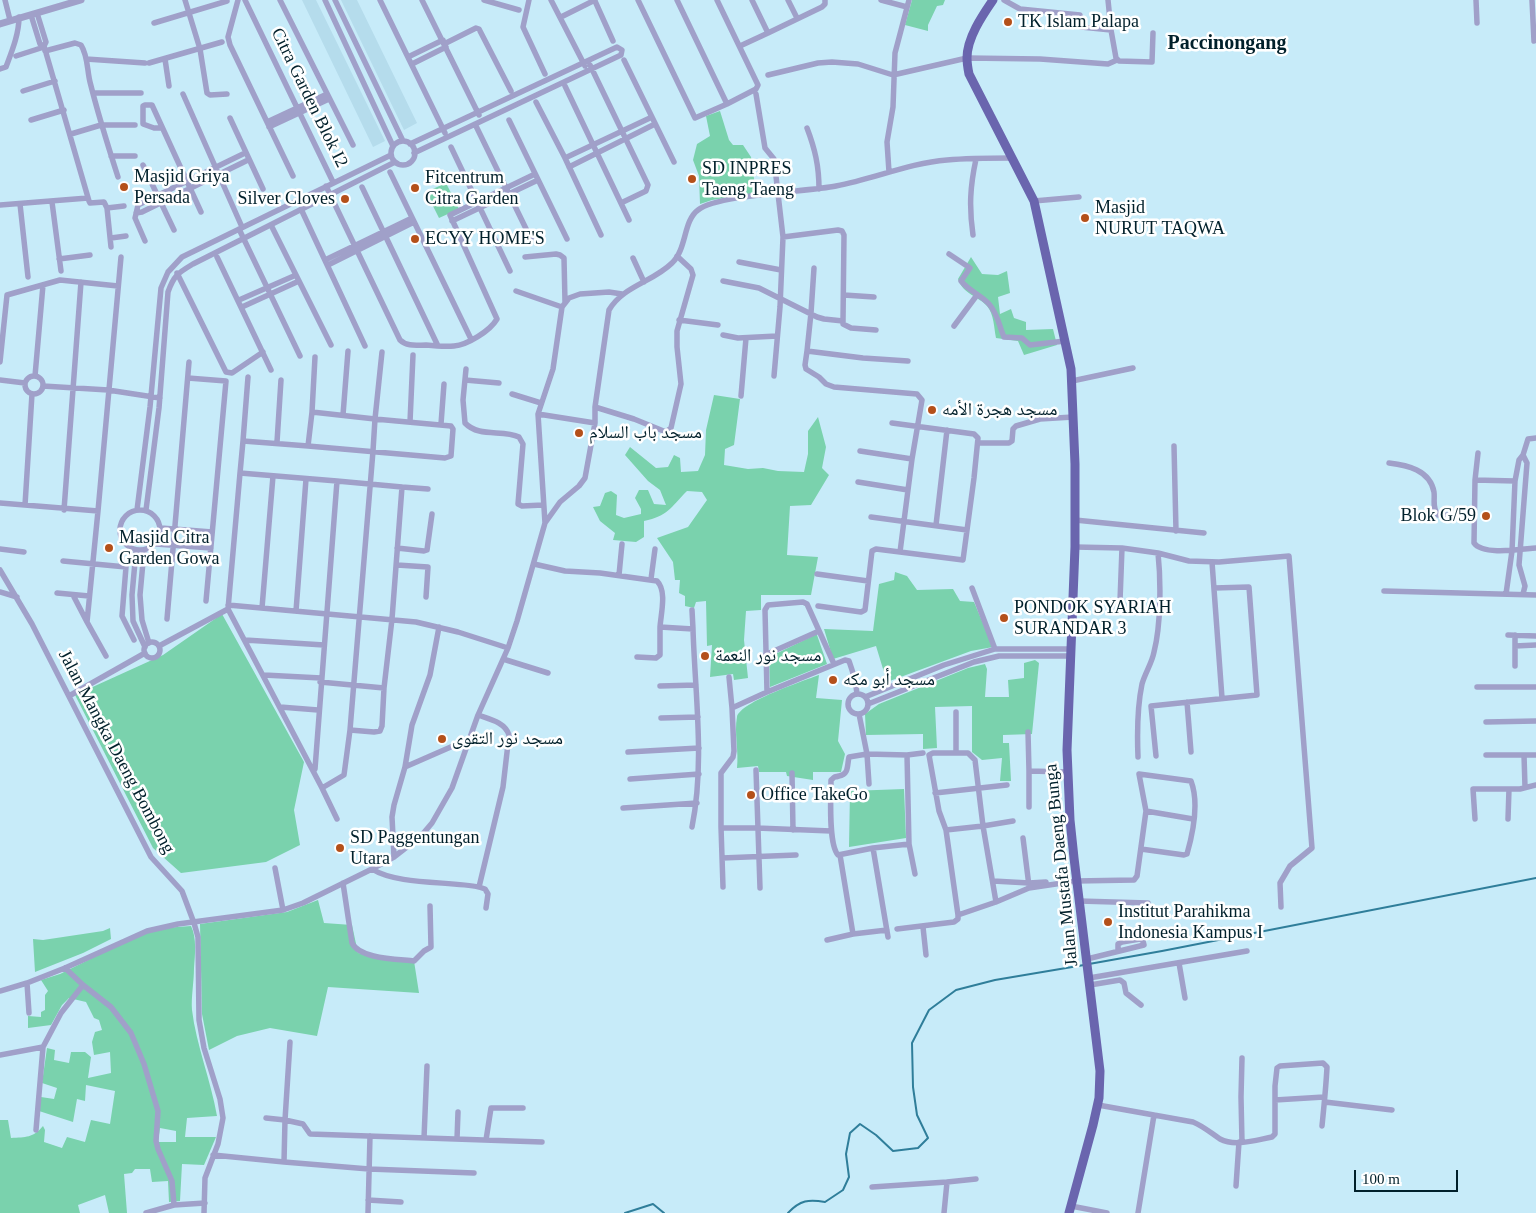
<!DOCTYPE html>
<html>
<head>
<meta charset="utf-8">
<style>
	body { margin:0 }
	#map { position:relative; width:1536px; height:1213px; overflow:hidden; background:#c7ebf9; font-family:"Times New Roman",serif }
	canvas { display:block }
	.scale { position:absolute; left:1354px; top:1170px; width:104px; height:22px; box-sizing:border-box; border:2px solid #01202b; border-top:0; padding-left:6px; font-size:15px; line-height:18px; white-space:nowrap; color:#01202b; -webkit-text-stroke:4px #fff; paint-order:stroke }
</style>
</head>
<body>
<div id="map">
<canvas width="1536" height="1213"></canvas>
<div class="scale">100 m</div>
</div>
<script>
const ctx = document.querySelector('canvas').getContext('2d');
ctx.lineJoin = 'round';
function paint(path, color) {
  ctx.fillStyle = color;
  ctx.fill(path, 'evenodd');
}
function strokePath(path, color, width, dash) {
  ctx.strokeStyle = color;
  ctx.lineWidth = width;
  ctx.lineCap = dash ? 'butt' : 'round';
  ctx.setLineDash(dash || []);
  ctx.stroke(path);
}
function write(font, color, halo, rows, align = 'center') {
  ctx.font = font + ' "Times New Roman","Noto Naskh Arabic",serif';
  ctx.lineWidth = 5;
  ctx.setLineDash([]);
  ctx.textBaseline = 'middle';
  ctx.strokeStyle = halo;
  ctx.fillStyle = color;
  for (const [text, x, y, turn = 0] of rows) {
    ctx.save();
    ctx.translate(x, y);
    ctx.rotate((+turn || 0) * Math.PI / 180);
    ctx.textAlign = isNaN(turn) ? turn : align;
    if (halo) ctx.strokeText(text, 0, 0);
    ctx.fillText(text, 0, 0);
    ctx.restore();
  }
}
paint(new Path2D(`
	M302 0H316L385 141 373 147Z
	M341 0H357L417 123 404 130Z`), '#b5dcec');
paint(new Path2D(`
	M912 0H945L943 5 937 6 928 25V31L905 25Z
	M720 111 729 140 733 145H743L751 157 756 193 712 200 700 204 699 176 693 160 697 144 710 136 706 116Z
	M446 183 459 209 439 218 426 192Z
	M971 257 982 274 998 275 1007 271 1010 293 998 297 1000 314 1011 309 1014 318 1026 322V330L1053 329 1057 345 1024 355 1018 341 996 338C994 328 994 314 987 306 978 296 963 294 958 279Z
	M714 395 740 399 734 445 725 449 724 465 748 469 763 468 778 471 804 472 808 454V431L818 417 826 447 822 468 829 475 811 505 790 506 787 555 818 557 811 595H761V610L746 611 744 640 748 678 734 680 733 674 710 677 712 645 707 646 706 601 696 602 694 608 685 606V596L679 593 680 580H675L673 562 657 538 688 527 707 500 702 492 687 491C670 508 668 516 644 521V537L636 542 613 540 615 533 600 521 593 507 600 506 605 493 611 491 617 495 616 515 624 518 641 514V509L635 498 639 490H648L654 504 666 505 660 490 648 481 625 455 630 447 656 468 668 467 674 455 680 458 681 472 698 471 705 455 706 430Z
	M895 572 907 576 917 590 953 589 960 601 974 602 993 647 971 651 887 682 876 646 833 659 824 629 873 631 879 584 894 580Z
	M222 614 304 762 294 810 300 845 266 862 181 873 153 848 75 695 163 655Z
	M815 635H817L827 664 770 687 769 657Z
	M1035 660 1039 663 1032 734 1003 735V743H1009L1011 781H1000L1002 758 982 760 972 752V706L935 707 937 748 923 749V734L866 735 865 714 879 704 968 668 985 664 987 669 985 697H1009L1008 680 1024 678V663Z
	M819 675 816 698 842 700 838 741 845 754 841 772H813V780L787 776 786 772H759L758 766 737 768C739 751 734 733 737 717 740 702 803 681 819 675Z
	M904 789 906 838 849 847 850 791Z
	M318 900 324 923 352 925 358 953 414 961 419 993 328 987 317 1036 270 1028 237 1036 209 1050 202 1014 200 924 287 912Z
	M191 926C197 938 195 955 194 968 194 982 191 997 192 1010 196 1044 211 1081 217 1116L187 1118 185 1137H216L204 1165 182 1164 180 1201 169 1202 168 1181 152 1182 150 1169H135L132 1173 124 1174 127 1213H109L105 1195 78 1205 80 1213H0V1120H8L11 1138C26 1137 33 1138 43 1126L45 1130 44 1142 62 1148 67 1137 85 1142 91 1120 110 1124 115 1091 86 1085 85 1101 77 1099 73 1122 39 1111 41 1097 54 1099 57 1088 42 1083 47 1048 55 1050 54 1060 69 1063 71 1052H85L91 1057 88 1078 111 1073 110 1052 94 1055 92 1042 95 1032 102 1030 99 1020 94 1018 86 1002 69 998 62 1005 51 1025 28 1028V1016L41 1017V1012L45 1010V995L48 991 41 980 60 974 139 935 164 928ZM160 1128 176 1131V1142H158Z
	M110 928 111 939 83 953 35 972 33 939 43 940 103 931Z`), '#7ad2ad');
strokePath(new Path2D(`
	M1089 964 1162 951 1536 878
	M625 1213 653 1204 664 1213
	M788 1213C800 1200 809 1199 825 1202L843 1190 849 1177 846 1154 850 1133 860 1124 876 1135 893 1151 918 1148 928 1138 917 1115 913 1087 912 1043 929 1010 956 990 995 980 1084 965`), '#2f7e9a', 2);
strokePath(new Path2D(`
	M5 0 10 20
	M185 0 200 49 207 93 210 95 227 94
	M238 0 228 37 230 45 293 176
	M245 0 333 182
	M280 0 353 145
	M325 0 393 146
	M335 0 403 141
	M380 0 445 133
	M422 0 479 115
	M484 0 519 10
	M529 0 523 27 545 74
	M551 0 585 66
	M638 0 695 118 727 104
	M677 0 727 104 756 89 758 85 717 0
	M752 0 768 33 822 7 825 4V0
	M788 0 797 18
	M881 0 907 7
	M1004 0 1020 9 1080 15 1081 27 1111 30 1108 0
	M1476 0 1477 23
	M1532 0 1534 41
	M595 1 613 41
	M37 13 46 42 44 46 89 201 90 203 104 202 107 208 124 206
	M31 15 40 44 44 46
	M561 17 595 0
	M154 23 227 1
	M1111 30 1116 58 1119 61 1152 62 1153 33
	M444 44 476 28 479 29 511 91
	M740 46 768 33
	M45 51 75 43 81 45C88 56 87 70 90 82 98 114 108 146 118 177
	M16 56 44 47
	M408 57 443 40
	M86 59 145 63
	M165 59 169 86
	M624 60 674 162
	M149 63 222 42
	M412 64 446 47
	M590 65 648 185 646 191 621 203
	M0 69 6 67C12 51 19 34 19 17
	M768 75 818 63 832 62 858 64 893 75 967 58 1040 59 1108 64 1117 60
	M565 86 629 220
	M23 91 55 81
	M93 93H141
	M183 94 242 227
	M756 94 765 148 774 159 783 237 780 307 774 376
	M536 102 565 158 601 235
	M230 118 263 189
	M31 120 64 110
	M509 120 567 239
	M267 122 327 94
	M475 124 531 239
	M269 127 329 99
	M161 128H154L143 124V106L145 105H152L201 212
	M807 128C815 149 819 166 819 189
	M71 134 101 125H135
	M391 153a12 12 0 1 1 24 0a12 12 0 1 1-24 0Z
	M410 144 617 47 622 50 621 55 414 153
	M451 147 510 271
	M111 156H135
	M565 158 652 117
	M143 165 174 230
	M569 167 655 124
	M390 172 471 339
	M889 172 887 142 893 107 895 53 909 0
	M326 186 400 340C407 347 417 345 426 345 435 346 445 347 454 346 467 345 490 331 497 319L450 215 535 174
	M362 187 438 346
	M1034 201 1079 197
	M52 202 61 271
	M20 204 28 277
	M0 205 88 198
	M107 208 111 247
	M301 209 365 346
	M136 213 142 212 248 160
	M452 221 538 180
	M271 225 331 345
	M239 229 300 356
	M973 235C969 207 970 187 976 159
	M783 237 838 230 842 231 844 235 843 321
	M111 238 126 236
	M145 241 135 218 138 205 245 153
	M949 254 970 268 961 281C969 291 981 295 989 304 998 314 999 326 1004 337L1022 338 1030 345 1065 341
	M217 257 271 370
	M525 257 556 254 560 255 564 258 565 302
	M633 258 644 282
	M59 259 90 255
	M325 260 412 218
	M739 262 781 270
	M328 265 414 222
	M814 268 811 313 807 351 863 358 908 361
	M177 273 226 372 232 373 263 352
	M723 281 759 288 817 317 824 319 843 321V324L851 328 876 330
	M516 291 562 307
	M844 295 874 297
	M239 300 296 275
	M242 307 299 281
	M679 320 718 325
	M954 326 977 295
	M723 335 738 338 777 336
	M807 351 805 365 806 369 819 377 826 384 834 387 917 394 922 400 912 459 900 552 876 549 872 551 865 610 861 612 818 606
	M0 362 7 295 60 280 118 286
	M466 369 463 400 465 423C479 438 503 429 519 437L523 444 518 504 522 506 543 505
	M25 385a9 9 0 1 1 18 0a9 9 0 1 1-18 0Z
	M35 376 43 285
	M188 378 226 381 206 601
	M0 380 25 383
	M465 380 499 383
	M1072 381 1133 368
	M43 386 108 390 160 398
	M512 394 541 403
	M741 396 746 338
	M595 407 634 419 666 432 671 428 681 384 677 347V331L693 275 691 269 677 256
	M312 412 315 357
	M538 414 595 423
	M343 415 348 351
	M410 422 413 355
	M892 423 974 434 978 438 974 478 963 560 900 552
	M441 424 444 384
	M243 441 248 377
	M277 442 281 380
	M978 443H1009L1012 441 1013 429 1016 426 1040 419 1073 417
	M1174 446 1176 531
	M860 451 912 459
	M1523 455 1527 463 1519 565 1525 586 1523 594
	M1389 463C1407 465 1430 470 1434 492 1435 500 1432 508 1438 515H1474
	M240 473 243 441 308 446
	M1475 480 1478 453
	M1515 481 1475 480 1474 543C1483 556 1522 549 1536 548
	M858 482 908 490
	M402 487 428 489
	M0 503 98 511 121 257
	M25 505 32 394
	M120 530a20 20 0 1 1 40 0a20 20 0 1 1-40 0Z
	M64 510 81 282
	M137 510 150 407 161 288 168 272 182 257 391 155
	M146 510 159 408 168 292C174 275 178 273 193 264L395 162
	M98 511 87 622 106 656
	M871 517 967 530
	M1075 520 1204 533
	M545 523 538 414 553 369 562 307 569 298 580 294 609 292 622 294
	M936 525 947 430
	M161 528 212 532
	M156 544 211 548
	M1075 547 1122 548 1158 553 1189 561 1219 562 1289 556 1312 848 1290 866 1280 883 1281 907
	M397 548 424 551 427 550 432 514
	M0 549 24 552
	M136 551 132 595 133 621 145 647
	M144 551 140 595 142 620 149 643
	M63 561 126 567 122 616 134 640
	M1212 562 1222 698
	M534 564 565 571 600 573 657 581C667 591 661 613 660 627L693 629C695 695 705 762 692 827
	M397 565 428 567 426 597
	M0 570 32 624 151 857 182 891 194 923 198 937 199 1020 204 1048 220 1099 223 1118 218 1144 205 1178 204 1213
	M817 574 868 581
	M619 575 622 544
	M651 579 655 549
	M972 588 995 649
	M1384 591 1536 595
	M0 592 17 597
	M57 593 89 596
	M1506 594 1512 551 1515 481 1519 460 1523 455 1528 439 1536 438
	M73 595 87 622
	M1120 601 1122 548
	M228 605 416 622 458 632 508 648
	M262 608 273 476
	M228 609 240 473 337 481 315 769
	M692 610 693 629
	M296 611 306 479
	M167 619 189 362
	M1508 635 1536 636
	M245 640 324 645
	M144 650a8 8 0 1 1 16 0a8 8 0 1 1-16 0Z
	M159 646 228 609 322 788 344 775 350 730 373 451 375 419 312 412 308 446 445 458 451 456 453 429 451 426 375 419 382 352
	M1515 646 1536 645
	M765 655 819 631
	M637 657 656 658 660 655V627
	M503 659 548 673
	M1515 666V635
	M264 675 321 678
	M729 677 732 708 767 692 845 660 849 661C853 672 856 682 857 694H856
	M320 682 384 688 392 619 402 487 337 481
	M660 686 696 685
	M1477 687H1536
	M767 692 765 610 768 605 803 602 807 604 834 664
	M848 704a10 10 0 1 1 20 0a10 10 0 1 1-20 0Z
	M69 696 145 653
	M865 697 944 665 995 649H1071
	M1187 702 1191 752
	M868 704 974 662 999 656H1071
	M280 707 318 710
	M732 708 734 751 733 757 721 773V827L724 828H757L831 831
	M956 712V752
	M859 714 867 754 907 755 909 844 873 848 888 937
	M661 718 698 717
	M1486 722 1536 721
	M350 730 374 732 380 731 382 726 384 688
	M1028 732 1029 771 1068 772
	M628 752 699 748
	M907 755 923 753
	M1486 755H1536
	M1524 755 1525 787
	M1156 756 1151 706 1257 695 1249 587 1214 588
	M1138 757C1137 732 1137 708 1142 684 1145 673 1152 663 1154 652 1161 625 1161 581 1158 553
	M405 767 469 739
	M756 770 760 888
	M792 773 793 830
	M630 779 699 774
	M869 784 867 754 849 757C847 765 849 775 839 776 832 778 837 775 831 780 831 795 828 844 838 855L873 848
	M322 788 337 819
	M935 793 1007 785
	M1029 807V771
	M623 808 697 803
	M1146 811 1193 819
	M1475 819 1473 789H1520L1536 785
	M1508 819 1509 789
	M721 827 723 887
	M946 830 983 826 975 760 968 753H933L929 755 939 811 946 830 958 915
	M1023 838 1029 886
	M909 844 915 874
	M840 855 853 934 887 930
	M394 857 392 817 394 805 405 767 412 725 430 675 439 627
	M722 858 796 855
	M275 868 283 910
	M372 869C397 885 449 881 479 887L503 787 509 735C505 722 489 719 478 715
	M993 881 1029 883 1046 882
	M343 883 352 943C360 959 397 959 414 961L424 951 431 947 430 906
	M479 887 485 889 488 894 486 908
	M1079 901 1148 903
	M996 902 983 826 1013 821
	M923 927 926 955
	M897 929 954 922 958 919V915L996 902 1029 888 1076 881 1134 880 1137 876 1146 811 1139 774 1191 781C1199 802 1193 833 1187 854L1184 855 1141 849
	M827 940 853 934
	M1087 959 1144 945 1143 941 1140 939 1122 942 1118 944V951
	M1179 963 1185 998
	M65 968 83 985 111 1007 131 1033 144 1064 158 1111 156 1141 158 1149 172 1181 174 1205
	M1089 978 1247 951
	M27 983 29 1013
	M1090 985 1120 980 1124 983 1126 993 1141 1005
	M0 991 27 983 65 968 147 931 178 924 283 910 303 903 372 869 394 857 421 836 432 823 452 788 478 715 508 648 517 621 545 523 560 502 579 486 585 478 595 423V407L609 310C623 286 653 282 672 263 687 249 683 221 698 210 718 194 807 192 836 186 874 179 909 163 947 160 969 158 991 158 1012 158
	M290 1042 285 1120 303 1124 310 1134 542 1142
	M0 1055 43 1047
	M1275 1100 1324 1097
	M1325 1102 1392 1110
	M1098 1105 1193 1122C1203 1126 1211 1133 1220 1139 1235 1147 1256 1140 1272 1137L1275 1134V1086L1277 1068 1280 1066 1323 1063 1327 1067C1326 1087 1324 1106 1322 1126
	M36 1130 43 1047 61 1013 83 985
	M424 1138 427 1066
	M457 1139 458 1112
	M486 1140 491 1108H523
	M1242 1142 1241 1097 1242 1058
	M213 1155 284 1162 285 1120 266 1118
	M284 1162 369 1169 474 1173
	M947 1182 976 1179
	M1236 1186 1239 1142
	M872 1187 947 1182 944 1213
	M368 1200 401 1202
	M1071 1206 1107 1213
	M146 1213 174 1205 205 1203
	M368 1213 370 1136
	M1138 1213 1154 1115`), '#a0a0c9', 5.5);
strokePath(new Path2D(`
	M0 24 81 0`), '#a0a0c9', 7);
strokePath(new Path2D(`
	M993 0C982 16 967 38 967 58 967 64 968 69 969 74L1034 201 1071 369 1075 464V547L1067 750 1070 820 1074 858 1100 1071 1099 1098 1093 1125 1069 1213`), '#6a65ae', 9);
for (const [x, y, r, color] of [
	[1008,22,5,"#b4501a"],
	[692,179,5,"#b4501a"],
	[124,187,5,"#b4501a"],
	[415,188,5,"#b4501a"],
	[345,199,5,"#b4501a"],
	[1085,218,5,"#b4501a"],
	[415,239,5,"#b4501a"],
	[932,410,5,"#b4501a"],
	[579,433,5,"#b4501a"],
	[1486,516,5,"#b4501a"],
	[109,548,5,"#b4501a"],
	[1004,618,5,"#b4501a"],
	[705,656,5,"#b4501a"],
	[833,680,5,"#b4501a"],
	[442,739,5,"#b4501a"],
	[751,795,5,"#b4501a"],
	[340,848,5,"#b4501a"],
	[1108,922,5,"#b4501a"]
]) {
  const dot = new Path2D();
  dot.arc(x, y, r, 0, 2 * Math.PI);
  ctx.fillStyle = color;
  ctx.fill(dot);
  strokePath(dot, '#fff', 2);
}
write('18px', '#01202b', '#fff', [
	["TK Islam Palapa",1018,22],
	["SD INPRES",702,169],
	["Taeng Taeng",702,190],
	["Masjid Griya",134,177],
	["Persada",134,198],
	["Fitcentrum",425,178],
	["Citra Garden",425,199],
	["Silver Cloves",335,199,"right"],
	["Masjid",1095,208],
	["NURUT TAQWA",1095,229],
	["ECYY HOME'S",425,239],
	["مسجد هجرة الأمه",942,410],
	["مسجد باب السلام",589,433],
	["Blok G/59",1476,516,"right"],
	["Masjid Citra",119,538],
	["Garden Gowa",119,559],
	["PONDOK SYARIAH",1014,608],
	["SURANDAR 3",1014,629],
	["مسجد نور النعمة",715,656],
	["مسجد أبو مكه",843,680],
	["مسجد نور التقوى",452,739],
	["Office TakeGo",761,795],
	["SD Paggentungan",350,838],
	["Utara",350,859],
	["Institut Parahikma",1118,912],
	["Indonesia Kampus I",1118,933]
], 'left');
write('18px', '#01202b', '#fff', [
	["Citra Garden Blok I2",309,98,64],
	["Jalan Mangka Daeng Bombong",116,752,62],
	["Jalan Mustafa Daeng Bunga",1062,865,-96]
]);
write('bold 20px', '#01202b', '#fff', [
	["Paccinongang",1227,44]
]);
</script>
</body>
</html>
